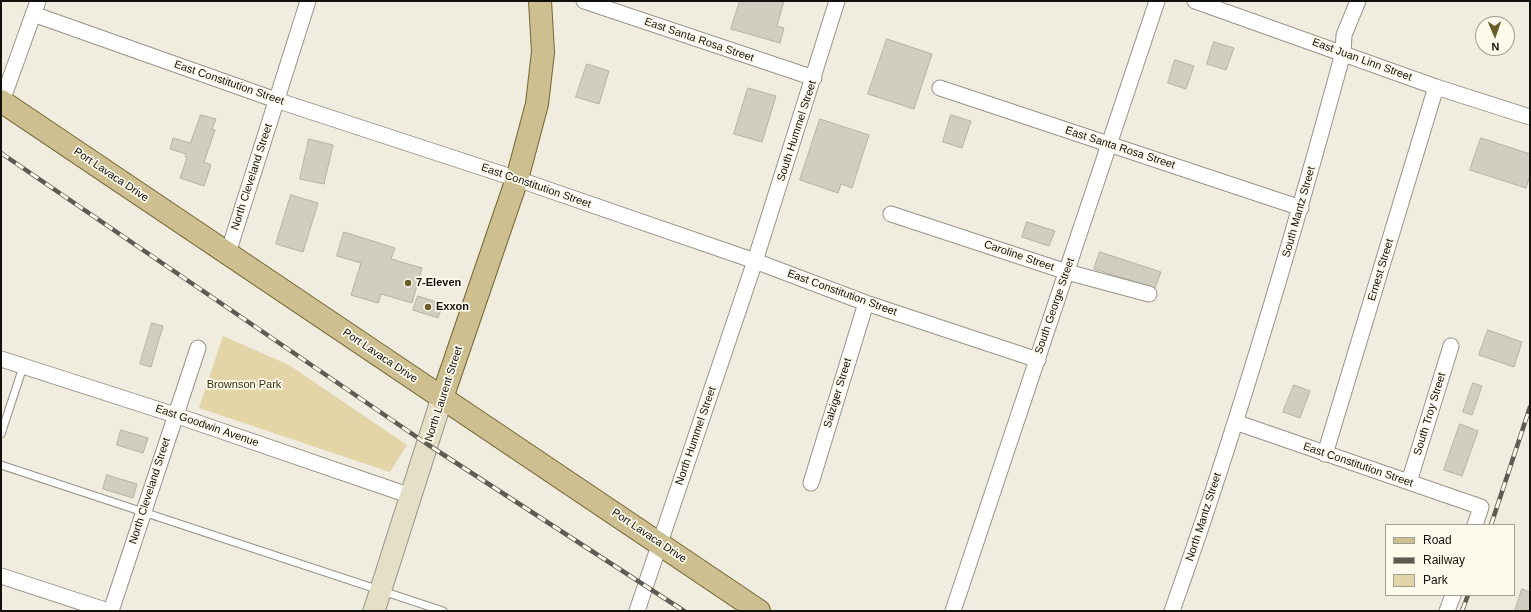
<!DOCTYPE html>
<html>
<head>
<meta charset="utf-8">
<style>
	body { margin:0 }
	#map { position:relative; width:1531px; height:612px; overflow:hidden; background:#f0ecdf; font-family:Arial,sans-serif }
	canvas { display:block }
	.frame { position:absolute; inset:0; border:2px solid #12110c; pointer-events:none }
	.legend { position:absolute; left:1385px; top:524px; width:130px; height:72px; box-sizing:border-box; background:#fefaec; border:1px solid #a09d92; margin:0; padding:5px 7px; list-style:none; font-size:12px; color:#12110c }
	.legend li { display:flex; align-items:center; gap:8px; height:20px }
	.legend b { width:20px; border:1px solid #a09d92 }
	.north { position:absolute; left:1475px; top:16px; width:40px; height:40px; box-sizing:border-box; background:#fefaec; border:1px solid #a09d92; border-radius:50%; rotate:178deg; font-size:11px; font-weight:700; line-height:16px; text-align:center; color:#12110c }
	.north::after { content:''; display:block; margin:auto; width:14px; height:18px; background:#6b5d2a; clip-path:polygon(50% 0,100% 100%,50% 72%,0 100%) }
</style>
</head>
<body>
<div id="map">
<canvas width="1531" height="612"></canvas>
<div class="frame"></div>
<ul class="legend">
<li><b style="height:5px;background:#cdbf8f"></b>Road</li>
<li><b style="height:5px;background:#5d5b53"></b>Railway</li>
<li><b style="height:11px;background:#e3d5a7"></b>Park</li>
</ul>
<div class="north">N</div>
</div>
<script>
const ctx = document.querySelector('canvas').getContext('2d');
ctx.lineJoin = 'round';
function paint(path, color) {
  ctx.fillStyle = color;
  ctx.fill(path, 'evenodd');
}
function strokePath(path, color, width, dash) {
  ctx.strokeStyle = color;
  ctx.lineWidth = width;
  ctx.lineCap = dash ? 'butt' : 'round';
  ctx.setLineDash(dash || []);
  ctx.stroke(path);
}
function write(font, color, halo, rows, align = 'center') {
  ctx.font = font + ' Arial,sans-serif';
  ctx.lineWidth = 3.5;
  ctx.setLineDash([]);
  ctx.textBaseline = 'middle';
  ctx.strokeStyle = halo;
  ctx.fillStyle = color;
  for (const [text, x, y, turn = 0] of rows) {
    ctx.save();
    ctx.translate(x, y);
    ctx.rotate((+turn || 0) * Math.PI / 180);
    ctx.textAlign = isNaN(turn) ? turn : align;
    if (halo) ctx.strokeText(text, 0, 0);
    ctx.fillText(text, 0, 0);
    ctx.restore();
  }
}
paint(new Path2D(`
	M223 336 289 365 407 445 390 472 199 408Z`), '#e3d5a7');
const building = new Path2D(`
	M740 1H784L777 26 784 28 780 43 731 29Z
	M887 39 932 54 914 109 868 94Z
	M1214 42 1234 48 1226 70 1207 64Z
	M1175 60 1194 66 1186 89 1168 83Z
	M587 64 609 71 599 104 576 97Z
	M748 88 776 96 762 142 734 134Z
	M201 115 216 119 212 129 215 130 204 162 211 165 204 186 180 178 187 158 185 157 186 154 170 149 173 138 190 143Z
	M951 115 971 121 962 148 943 142Z
	M820 119 869 135 852 188 841 184 838 193 800 180Z
	M1481 138 1530 154V175L1526 188 1470 170Z
	M309 139 333 145 324 184 300 179Z
	M291 195 318 203 303 252 276 244Z
	M1027 222 1055 231 1049 246 1022 237Z
	M344 232 395 248 391 259 422 268 412 303 381 294 378 303 351 295 361 263 337 256Z
	M1100 252 1161 272 1155 288 1094 269Z
	M418 296 443 304 438 318 413 310Z
	M152 323 163 326 151 367 140 364Z
	M1488 330 1522 342 1514 367 1479 355Z
	M1473 383 1482 386 1472 415 1463 412Z
	M1294 385 1310 391 1300 418 1283 412Z
	M1460 424 1478 431 1462 476 1444 470Z
	M121 430 148 438 143 453 117 445Z
	M107 475 137 484 133 498 103 489Z
	M1522 589 1530 592V611H1515Z`);
paint(building, '#d1cdc0');
strokePath(building, '#b5b1a4', 1);
const service = new Path2D(`
	M1 434 23 367
	M1 465 443 611`);
const minor = new Path2D(`
	M584 1 814 78
	M1195 1 1436 87 1530 117
	M33 14 276 100 517 179 755 261 866 303 1038 360
	M940 88 1301 208
	M1 104 38 1
	M891 214 1067 272 1149 294
	M228 253 308 1
	M1 359 175 415 411 496
	M1235 422 1481 507 1475 525
	M1325 454 1436 87
	M1409 482 1451 346
	M811 483 866 303
	M1 576 108 611
	M111 611 198 348
	M637 611 755 261 837 1
	M953 611 1157 1
	M1172 611C1237 428 1292 241 1343 53L1344 35 1358 1
	M1447 611 1453 595`);
const secondary = new Path2D(`
	M374 611 442 398`);
const primary = new Path2D(`
	M1 101 759 611
	M442 398 517 179 537 104 543 52 540 1`);
strokePath(service, '#979487', 9);
strokePath(minor, '#979487', 17);
strokePath(secondary, '#979487', 23);
strokePath(primary, '#756631', 24);
strokePath(service, '#fff', 7);
strokePath(minor, '#fff', 15);
strokePath(secondary, '#e6dfc7', 21);
strokePath(primary, '#cdbf8f', 22);
const rail = new Path2D(`
	M1 153 427 444 684 611
	M1491 525 1530 407
	M1462 611 1468 595`);
strokePath(rail, '#5d5b53', 4.5);
strokePath(rail, '#fefaec', 3, [9]);
for (const [x, y, r, color] of [
	[408,283,4,"#6b5d2a"],
	[428,307,4,"#6b5d2a"]
]) {
  const dot = new Path2D();
  dot.arc(x, y, r, 0, 2 * Math.PI);
  ctx.fillStyle = color;
  ctx.fill(dot);
  strokePath(dot, '#fefaec', 1.5);
}
write('11px', '#12110c', '#fefaec', [
	["East Santa Rosa Street",699,40,19],
	["East Juan Linn Street",1362,60,20],
	["East Constitution Street",229,83,19],
	["South Hummel Street",797,131,-72],
	["East Santa Rosa Street",1120,148,18],
	["Port Lavaca Drive",111,175,34],
	["North Cleveland Street",252,177,-72],
	["East Constitution Street",536,186,19],
	["South Mantz Street",1299,212,-74],
	["Caroline Street",1019,256,19],
	["Ernest Street",1381,270,-73],
	["East Constitution Street",842,293,20],
	["South George Street",1055,306,-71],
	["Port Lavaca Drive",380,356,34],
	["Salziger Street",838,393,-73],
	["North Laurent Street",444,394,-72],
	["South Troy Street",1430,414,-73],
	["East Goodwin Avenue",207,426,19],
	["North Hummel Street",696,436,-71],
	["East Constitution Street",1358,465,19],
	["North Cleveland Street",150,491,-72],
	["North Mantz Street",1204,517,-72],
	["Port Lavaca Drive",649,536,34]
]);
write('bold 11px', '#12110c', '#fefaec', [
	["7-Eleven",416,283],
	["Exxon",436,307]
], 'left');
write('11px', '#382e0d', '#fefaec', [
	["Brownson Park",244,385]
]);
</script>
</body>
</html>
